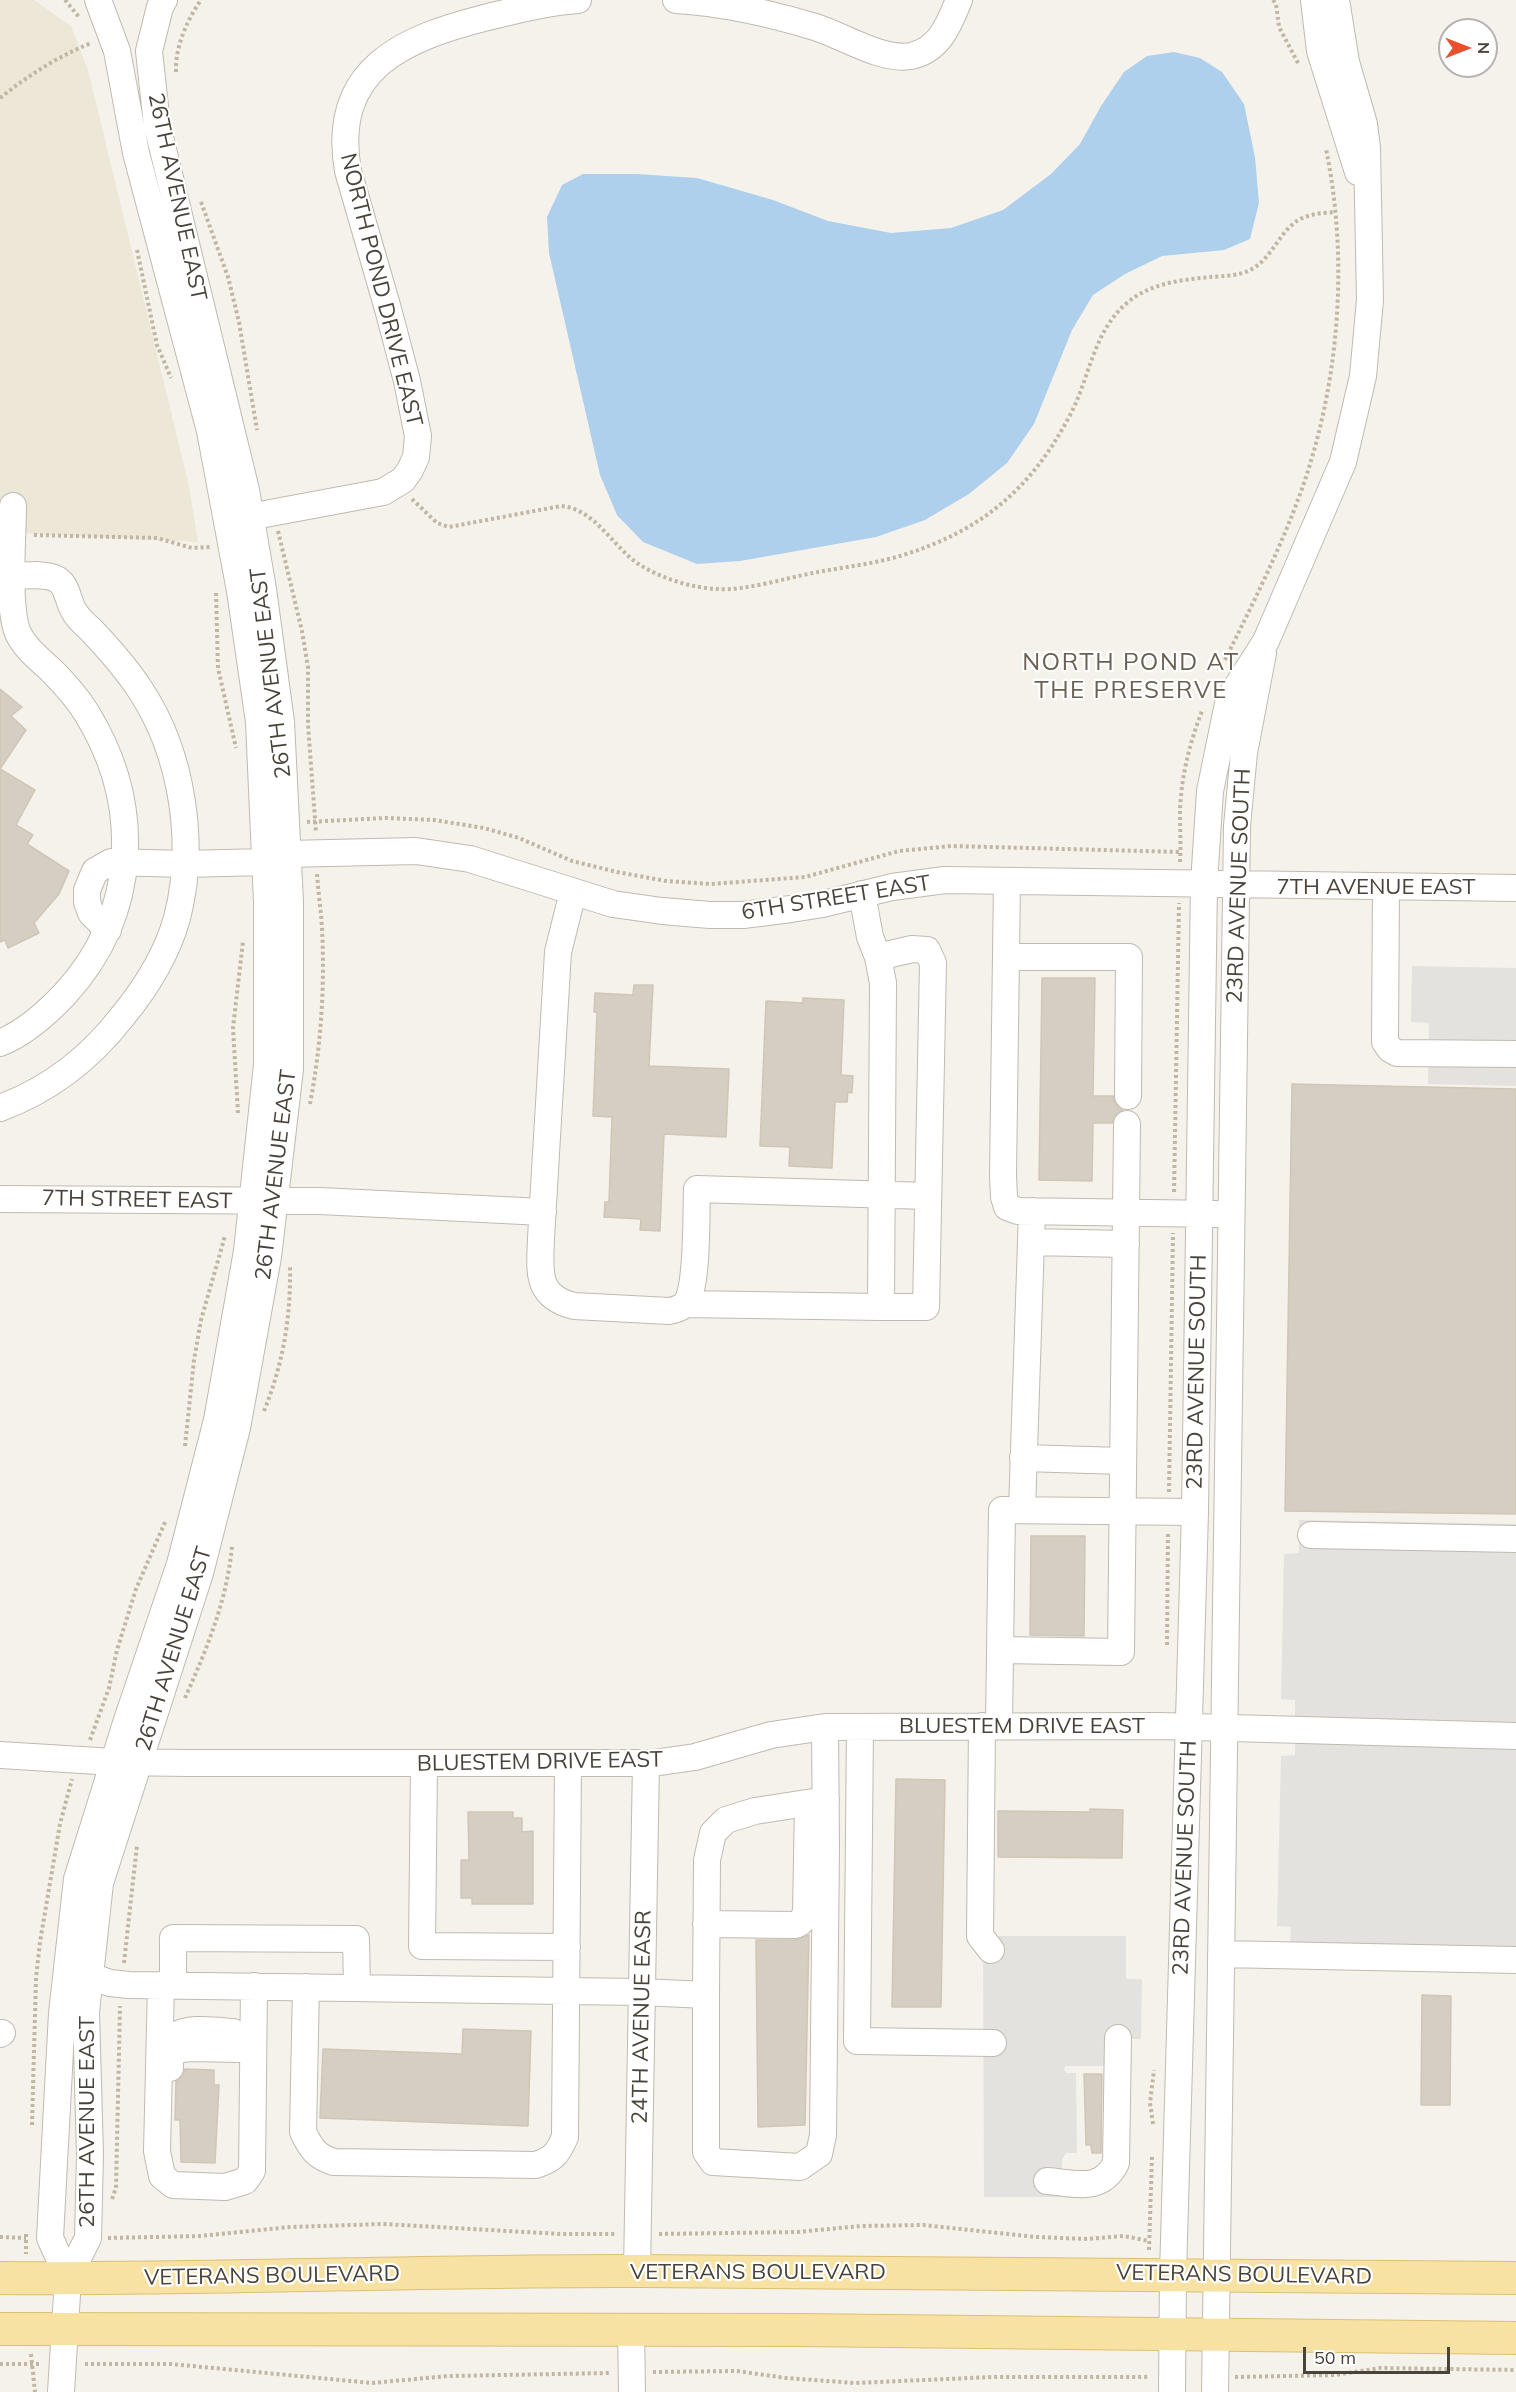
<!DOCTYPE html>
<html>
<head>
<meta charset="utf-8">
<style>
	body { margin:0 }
	#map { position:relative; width:1516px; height:2392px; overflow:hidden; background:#f5f2ec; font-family:Mulish,sans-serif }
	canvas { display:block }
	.north { position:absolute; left:1438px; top:18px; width:60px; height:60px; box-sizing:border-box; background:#fff; border:2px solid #b6b4b0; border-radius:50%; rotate:90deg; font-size:16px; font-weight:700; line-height:24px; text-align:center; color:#49433a }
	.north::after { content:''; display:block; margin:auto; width:21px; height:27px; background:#e9512e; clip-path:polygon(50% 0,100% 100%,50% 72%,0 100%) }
	.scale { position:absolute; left:1303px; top:2347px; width:147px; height:27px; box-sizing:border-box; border:3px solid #49433a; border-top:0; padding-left:8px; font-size:18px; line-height:21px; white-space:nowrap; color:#49433a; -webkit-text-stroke:4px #fff; paint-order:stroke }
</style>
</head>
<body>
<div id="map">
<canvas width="1516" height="2392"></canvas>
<div class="north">N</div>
<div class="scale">50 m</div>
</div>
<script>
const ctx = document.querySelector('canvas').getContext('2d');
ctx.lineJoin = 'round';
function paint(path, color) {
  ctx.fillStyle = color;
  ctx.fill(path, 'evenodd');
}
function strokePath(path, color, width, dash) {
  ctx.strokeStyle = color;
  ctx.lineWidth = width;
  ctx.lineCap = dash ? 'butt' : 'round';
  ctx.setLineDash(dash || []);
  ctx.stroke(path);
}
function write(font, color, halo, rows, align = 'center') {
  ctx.font = font + ' Mulish,sans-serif';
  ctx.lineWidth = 4.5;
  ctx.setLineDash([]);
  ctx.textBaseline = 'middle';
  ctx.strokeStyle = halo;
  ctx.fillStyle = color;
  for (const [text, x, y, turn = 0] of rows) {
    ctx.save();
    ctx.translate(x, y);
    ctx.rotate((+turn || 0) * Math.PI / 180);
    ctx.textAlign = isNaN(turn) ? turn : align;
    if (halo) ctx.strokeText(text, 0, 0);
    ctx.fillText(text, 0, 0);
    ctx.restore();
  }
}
paint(new Path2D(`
	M0 0H34L71 26 88 70 189 486 198 542 0 532Z`), '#ece7d7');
paint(new Path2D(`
	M1412 966 1516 968V1086L1428 1084 1429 1023 1411 1022Z
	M1299 1520 1516 1524V1973L1289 1965 1291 1927 1277 1926 1281 1756 1295 1755V1700L1281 1699 1284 1554 1299 1553Z
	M983 1936H1126V1979H1142L1141 2039H1127L1126 2066H1065L1064 2069 1066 2073H1076L1077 2153H1066L1062 2159V2197H984Z`), '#e4e2df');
paint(new Path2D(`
	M1174 52 1200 58 1222 72 1244 104 1255 157 1259 203 1250 239 1224 250 1162 256 1125 274 1093 295 1072 330 1034 424 1007 463 969 494 925 520 876 537 740 561 697 564 643 542 617 515 600 475 549 253 547 217 562 185 583 174H637L697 178 773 200 828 221 891 233 951 228 1003 210 1051 174 1080 144 1101 106 1124 72 1147 56Z`), '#aed0ec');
const building = new Path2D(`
	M0 689 22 707 11 716 26 730 0 769 35 790 16 825 33 835 27 844 69 871 59 894 34 923 39 933 8 948 5 940 0 942Z
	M1042 978H1095L1093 1096H1113L1115 1104 1123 1110 1114 1116 1112 1123H1093L1092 1181 1039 1180Z
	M634 985H653L649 1066 729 1069 726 1137 664 1134 660 1231 640 1230 641 1219 604 1217 605 1202H609L612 1117 593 1116 597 1012H594L595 993 633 995Z
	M803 998 844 1000 841 1075 853 1076 852 1093 848 1092 847 1102H835L832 1168 789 1166 790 1147 760 1146 766 1001 803 1003Z
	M1292 1084 1516 1089V1514L1285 1511Z
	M1031 1536H1085L1084 1636 1030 1635Z
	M896 1779 945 1780 941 2007H892Z
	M1090 1809 1123 1810 1122 1858 998 1857V1811L1090 1812Z
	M468 1812H513V1818H522V1832L533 1831V1904H472V1898H461V1860H469Z
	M809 1935 805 2125 758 2127 756 1940H795Z
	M1422 1995 1451 1996 1450 2105H1421Z
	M463 2029 531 2031 528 2126 320 2118 323 2049 462 2054Z
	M185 2069 214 2070V2085H219L215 2163 181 2162 180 2120H175L176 2081 183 2076Z
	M1084 2074H1102L1101 2153H1092L1091 2145H1086Z`);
paint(building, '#d5cec2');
strokePath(building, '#d0c6b5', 1.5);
const minor = new Path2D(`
	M676 0C724 3 769 13 815 27 844 36 881 61 911 56 940 50 949 24 959 0
	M1314 0 1320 51 1358 172
	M233 520 383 492 403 480 410 470 416 457 418 436 407 381 388 309 348 171C330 68 404 38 488 17 518 10 548 2 578 0
	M1007 881 1003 1175 1004 1197 1007 1207 1018 1211 1217 1214
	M1386 887 1385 1042 1390 1049 1397 1053 1516 1054
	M573 892 558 952 541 1238C540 1271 535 1296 574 1306L669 1311C675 1310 682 1308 686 1303 698 1286 696 1213 697 1189L928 1196
	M108 930 91 913 87 902V890L95 871 111 862 185 864 265 862 287 854 416 851 470 859 613 904 662 911 710 915H743L791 909 823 904 892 887 945 880 1516 888
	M878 957 912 949 927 950 933 963 926 1307H881
	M1006 957H1129L1128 1096
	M0 1043C25 1033 47 1013 65 994 139 913 143 804 86 712 76 696 64 683 51 670 39 659 25 648 18 633 7 607 13 536 13 506
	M0 1108C49 1090 90 1058 122 1017 145 989 167 954 177 918 196 845 183 755 141 691 127 669 110 650 92 631 86 625 78 619 74 611 67 600 68 583 54 578 42 573 25 576 13 576
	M0 1199 320 1201 543 1212
	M1031 1242 1126 1244
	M685 1304 881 1307 883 983 878 957 870 937 862 894
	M1023 1458 1122 1461
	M1022 1510 1032 1211
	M1311 1535 1516 1539
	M1000 1650 1121 1652 1127 1124
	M982 1726 980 1936 991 1950
	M999 1726 1002 1510 1195 1512
	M860 1727 857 2041 993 2043
	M0 1755 114 1762 188 1763H653L695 1757 771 1735 825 1727 1160 1726 1516 1736
	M424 1763 422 1946 567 1947
	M706 1924 795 1925 801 1922 806 1913 808 1803
	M1221 1954 1516 1960
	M90 1976 110 1983 129 1985 642 1992 706 1995V2152L713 2162 800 2167 819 2154 823 2135 826 1847 825 1727
	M161 1985 157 2151 162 2176 173 2185 225 2187 245 2181 252 2171 254 1986
	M173 1985V1938L356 1939 357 1988
	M306 1987 303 2132C311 2149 317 2157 334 2162L536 2165C554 2159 558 2153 565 2137L568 1763
	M706 1995 707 1860 713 1833 726 1820 755 1811 826 1800
	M0 2034 2 2033
	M170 2051 191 2048 239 2049
	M170 2068C170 2059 169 2047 173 2039 182 2025 219 2031 233 2032L240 2041V2049
	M1047 2181C1075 2183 1101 2193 1116 2163L1118 2038
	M637 2271 646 1763
	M68 2278 50 2238 62 2013 77 1879 127 1720 180 1564 217 1420 247 1251 267 1065V903L259 722 240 591 210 431 136 153 117 51 98 0
	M631 2330 632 2392
	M61 2392 68 2278 88 2238 90 2155 86 2012 100 1883 200 1573 237 1428 268 1257 290 1069V902L281 722 263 589 246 490 157 125 149 51 160 7 164 0
	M1172 2392 1173 2274 1195 1512 1204 883 1210 791 1229 699 1266 641 1343 462 1363 376 1370 300 1367 148 1364 124 1346 62 1336 0
	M1215 2392 1237 826 1244 753 1263 653`);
const major = new Path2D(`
	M0 2278C213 2280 427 2270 640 2271 932 2271 1224 2274 1516 2278
	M0 2329 799 2330 1516 2338`);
strokePath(minor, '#c0baaf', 28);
strokePath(major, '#dbc073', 34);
strokePath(new Path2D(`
	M65 0 79 17
	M1273 0 1276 4 1279 27 1299 65
	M176 72C175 47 187 20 201 0
	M0 98C29 75 57 57 91 43
	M201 202 228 277 239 322 257 430
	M137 250 157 345 171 378
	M412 499 437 523 449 527 561 506C596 509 613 548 640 565 663 579 692 588 718 589 745 591 786 578 813 573 843 567 875 564 903 555 981 531 1031 489 1069 417 1090 379 1092 332 1128 302 1151 283 1181 280 1210 277 1223 276 1240 276 1252 269 1272 257 1277 237 1294 223 1305 214 1322 213 1335 212
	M278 531 302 631 308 667V725L316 832
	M34 535 157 538 192 548 211 547
	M216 593 218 668 236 748
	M1225 660C1254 601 1285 540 1306 477 1340 373 1348 256 1326 149
	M307 822 385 818 434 820 484 828 519 838 572 861 617 872 666 881 711 884 805 877 899 851 951 846 1181 852
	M1180 862C1181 845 1180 828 1180 811 1181 777 1190 742 1202 711
	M310 1104C321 1046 325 987 322 928 321 910 318 891 317 873
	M238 1113 233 1028 243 941
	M1174 1192 1179 903
	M264 1411C283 1364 291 1317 290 1266
	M185 1446 194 1360 201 1320 225 1236
	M1169 1492 1173 1233
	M1167 1645 1168 1533
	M185 1698C207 1648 227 1601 232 1546
	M90 1740 109 1688 117 1650 136 1589 166 1520
	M124 1963 137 1845
	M1153 2124 1150 2103 1154 2070
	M32 2125 36 1978 40 1942 60 1824 72 1779
	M112 2199 116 2188 120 2006
	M26 2234V2254
	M659 2234 797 2232 861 2226 923 2225 1036 2237 1088 2239 1124 2236 1149 2241
	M0 2237 26 2238
	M108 2238 200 2236 290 2227 383 2224 562 2234H616
	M1149 2250 1152 2156
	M31 2354 35 2392
	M0 2364H41
	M85 2364H171L372 2383 448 2376 610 2373
	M653 2372 737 2371 786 2378 855 2383 993 2377H1150
	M1235 2377 1335 2375 1380 2368 1516 2370`), '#c0b6a1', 4, [3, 3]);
strokePath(minor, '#fff', 26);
strokePath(major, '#f7e2a3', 32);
write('22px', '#49433a', '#fff', [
	["26TH AVENUE EAST",177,197,78],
	["NORTH POND DRIVE EAST",381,290,76],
	["26TH AVENUE EAST",271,673,-97],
	["23RD AVENUE SOUTH",1239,886,-88],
	["7TH AVENUE EAST",1376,887],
	["6TH STREET EAST",836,898,-9],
	["26TH AVENUE EAST",276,1175,-83],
	["7TH STREET EAST",137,1200,1],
	["23RD AVENUE SOUTH",1197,1372,-89],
	["26TH AVENUE EAST",174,1649,-73],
	["BLUESTEM DRIVE EAST",1022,1726],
	["BLUESTEM DRIVE EAST",540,1762,-1],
	["23RD AVENUE SOUTH",1185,1858,-88],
	["24TH AVENUE EASR",642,2017,-89],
	["26TH AVENUE EAST",87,2122,-90],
	["VETERANS BOULEVARD",758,2272],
	["VETERANS BOULEVARD",1244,2275,1],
	["VETERANS BOULEVARD",272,2276,-1]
]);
ctx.letterSpacing = '1.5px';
write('24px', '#6b6152', '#fff', [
	["NORTH POND AT",1131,663],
	["THE PRESERVE",1131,691]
]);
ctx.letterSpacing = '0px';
</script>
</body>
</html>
